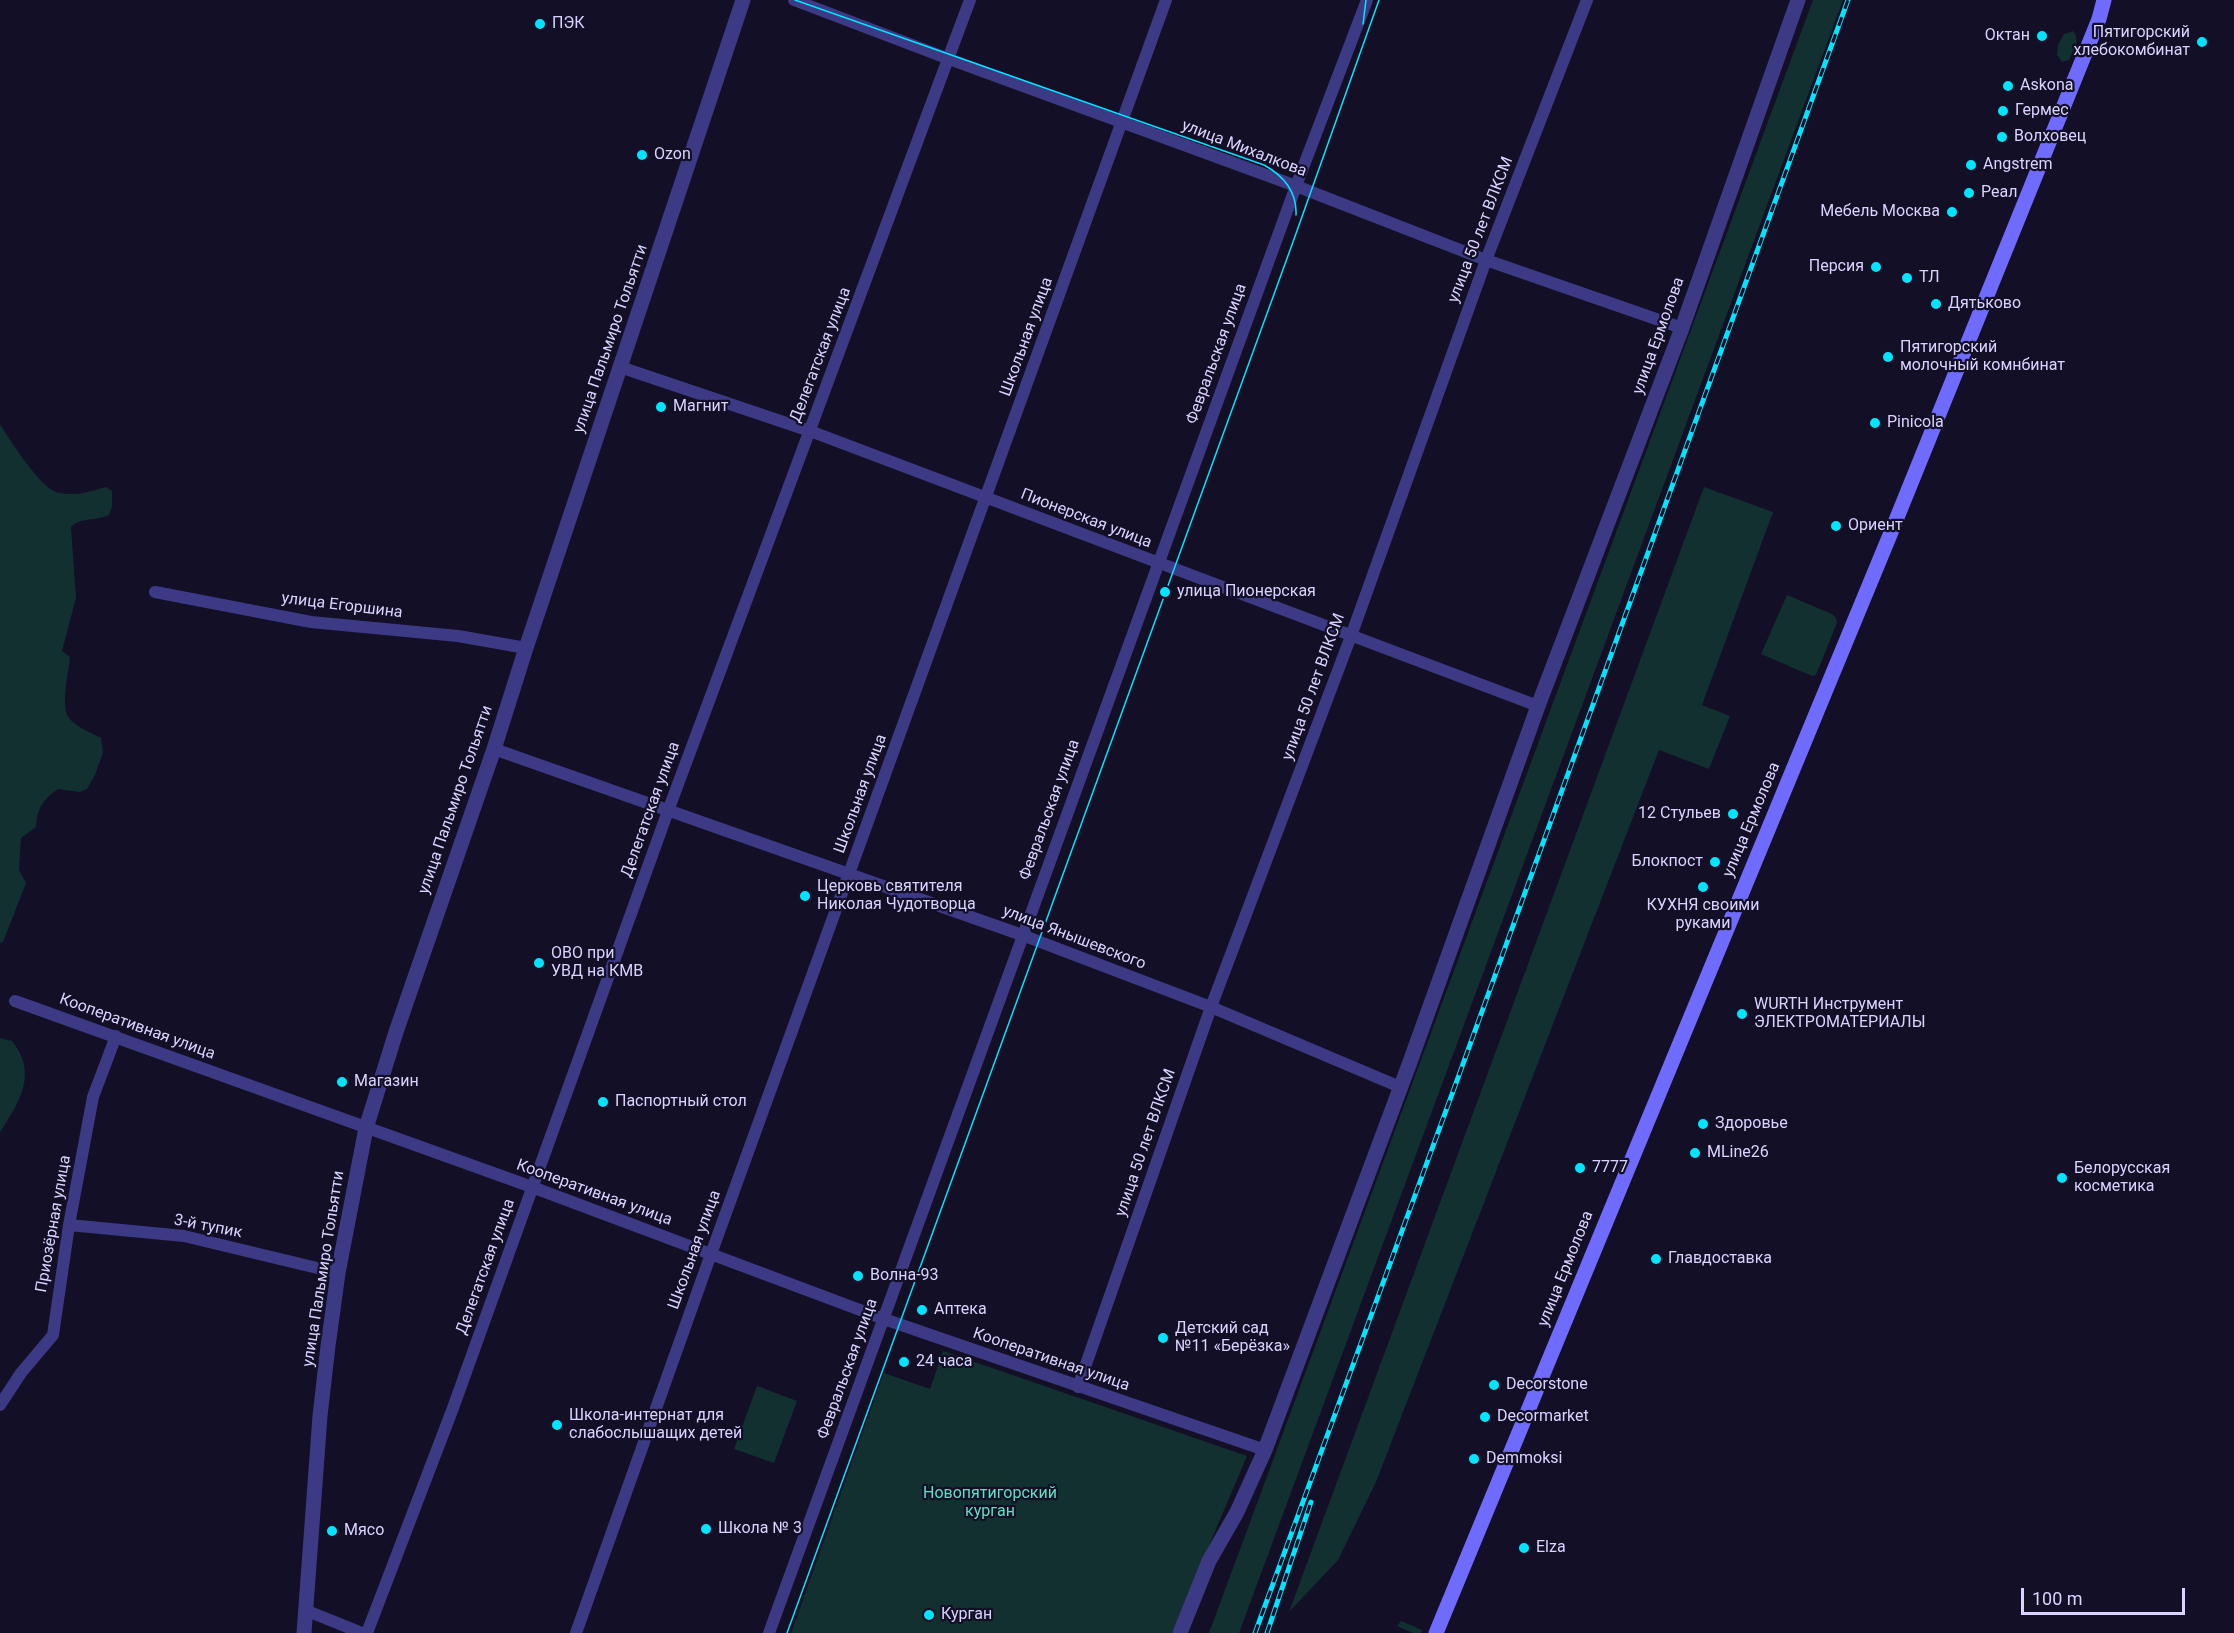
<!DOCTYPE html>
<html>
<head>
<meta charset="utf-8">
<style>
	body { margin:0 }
	#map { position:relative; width:2234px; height:1633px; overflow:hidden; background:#130f26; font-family:Roboto,sans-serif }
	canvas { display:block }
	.scale { position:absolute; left:2021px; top:1588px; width:164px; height:27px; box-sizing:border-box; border:3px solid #d9d4ff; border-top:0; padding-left:8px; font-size:18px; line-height:21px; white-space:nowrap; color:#d9d4ff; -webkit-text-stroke:4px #130f26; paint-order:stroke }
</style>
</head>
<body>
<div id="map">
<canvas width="2234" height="1633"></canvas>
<div class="scale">100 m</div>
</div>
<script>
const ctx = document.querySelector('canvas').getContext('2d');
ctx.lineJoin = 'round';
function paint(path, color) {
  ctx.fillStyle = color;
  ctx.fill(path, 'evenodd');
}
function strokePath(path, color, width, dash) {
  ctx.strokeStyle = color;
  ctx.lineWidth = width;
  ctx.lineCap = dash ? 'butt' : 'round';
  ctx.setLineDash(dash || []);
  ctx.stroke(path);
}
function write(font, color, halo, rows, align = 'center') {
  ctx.font = font + ' Roboto,sans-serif';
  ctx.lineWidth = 4.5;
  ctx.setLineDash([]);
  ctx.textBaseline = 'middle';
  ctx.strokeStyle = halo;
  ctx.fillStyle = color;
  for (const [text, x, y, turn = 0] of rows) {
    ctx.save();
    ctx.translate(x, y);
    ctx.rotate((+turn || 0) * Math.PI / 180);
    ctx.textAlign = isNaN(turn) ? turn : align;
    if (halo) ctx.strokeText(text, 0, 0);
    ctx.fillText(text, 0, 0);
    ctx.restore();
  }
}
paint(new Path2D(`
	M1813 0H1843L1239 1633H1209Z
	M2073 31C2081 40 2073 50 2069 60L2062 62 2057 55 2058 45 2064 34Z
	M0 424C9 439 40 487 56 492 74 497 89 492 106 487L112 491V507L109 515C97 521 80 517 71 527L76 598 62 651 70 657C69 671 60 706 69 718 76 727 91 733 101 738L103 753 95 775 87 789 80 792 58 789C43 799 37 809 36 827L21 838 19 870 26 883 3 942 0 943Z
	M1704 487 1773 512 1702 705 1730 716 1709 769 1659 750 1376 1482 1338 1560 1289 1612Z
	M1787 595 1832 614 1836 618 1837 623 1816 675 1812 676 1761 654Z
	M0 1038 12 1041C38 1073 20 1102 0 1132Z
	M943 1351 1247 1456 1172 1633H791L884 1373 930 1389Z
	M757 1386 797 1401 774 1463 734 1449Z
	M1401 1621 1422 1630 1421 1633H1413L1397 1626Z`), '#12302f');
strokePath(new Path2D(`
	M794 0 949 59 1296 186 1486 260 1682 328
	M620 367 810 431 1538 706
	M155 592 311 622 458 636 526 648
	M494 749 1022 935 1211 1007 1400 1087
	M15 1001 532 1187 884 1319 1265 1450
	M69 1225 184 1236 338 1273
	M1078 1387 1211 1007 1351 636 1486 260 1587 0
	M0 1405 21 1373 53 1335 69 1225 93 1097 116 1036
	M305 1610 362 1633
	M367 1633 453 1408 668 811 970 0
	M576 1633 711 1254 1166 0
	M769 1633 1296 186 1367 0`), '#3d3a85', 12);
strokePath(new Path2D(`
	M304 1633 320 1416 328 1346 338 1273 366 1128 396 1032 494 749 526 648 743 0
	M1180 1633 1209 1561 1237 1512 1265 1450 1410 1062 1538 706 1682 328 1798 0`), '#3d3a85', 15);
strokePath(new Path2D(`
	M1436 1633 1892 530 2099 19 2104 0`), '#6f6bff', 15);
strokePath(new Path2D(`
	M795 0 1264 165C1284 176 1297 192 1296 215
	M1363 24 1366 0
	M787 1633 1293 242 1379 0`), '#00e5ff', 1.5);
const rail = new Path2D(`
	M1255 1633 1459 1075 1848 0
	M1267 1633 1311 1502`);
strokePath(rail, '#00e5ff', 5);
strokePath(rail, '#130f26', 3, [9]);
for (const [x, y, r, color] of [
	[540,24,6,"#00e5ff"],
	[2042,36,6,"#00e5ff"],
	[2202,42,6,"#00e5ff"],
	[2008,86,6,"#00e5ff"],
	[2003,111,6,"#00e5ff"],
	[2002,137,6,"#00e5ff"],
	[642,155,6,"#00e5ff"],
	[1971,165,6,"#00e5ff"],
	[1969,193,6,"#00e5ff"],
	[1952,212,6,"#00e5ff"],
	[1876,267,6,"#00e5ff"],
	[1907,278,6,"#00e5ff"],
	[1936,304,6,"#00e5ff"],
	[1888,357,6,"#00e5ff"],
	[661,407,6,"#00e5ff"],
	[1875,423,6,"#00e5ff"],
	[1836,526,6,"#00e5ff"],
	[1165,592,6,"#00e5ff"],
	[1733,814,6,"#00e5ff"],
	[1715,862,6,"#00e5ff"],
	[1703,887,6,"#00e5ff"],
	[805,896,6,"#00e5ff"],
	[539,963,6,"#00e5ff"],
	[1742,1014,6,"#00e5ff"],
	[342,1082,6,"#00e5ff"],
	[603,1102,6,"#00e5ff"],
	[1703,1124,6,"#00e5ff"],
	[1695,1153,6,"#00e5ff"],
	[1580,1168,6,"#00e5ff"],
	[2062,1178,6,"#00e5ff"],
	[1656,1259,6,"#00e5ff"],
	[858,1276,6,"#00e5ff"],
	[922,1310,6,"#00e5ff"],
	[1163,1338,6,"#00e5ff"],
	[904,1362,6,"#00e5ff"],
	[1494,1385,6,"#00e5ff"],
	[1485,1417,6,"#00e5ff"],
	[557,1425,6,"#00e5ff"],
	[1474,1459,6,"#00e5ff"],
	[706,1529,6,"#00e5ff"],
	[332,1531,6,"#00e5ff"],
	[1524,1548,6,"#00e5ff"],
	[929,1615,6,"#00e5ff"]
]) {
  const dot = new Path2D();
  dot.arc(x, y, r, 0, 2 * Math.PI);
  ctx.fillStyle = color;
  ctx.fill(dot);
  strokePath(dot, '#130f26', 2);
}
write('16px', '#d9d4ff', '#130f26', [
	["ПЭК",552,24],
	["Пятигорский",2190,33,"right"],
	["хлебокомбинат",2190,51,"right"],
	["Октан",2030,36,"right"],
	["Askona",2020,86],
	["Гермес",2015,111],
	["Волховец",2014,137],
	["Ozon",654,155],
	["Angstrem",1983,165],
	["Реал",1981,193],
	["Мебель Москва",1940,212,"right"],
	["Персия",1864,267,"right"],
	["ТЛ",1919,278],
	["Дятьково",1948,304],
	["Пятигорский",1900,348],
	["молочный комнбинат",1900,366],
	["Магнит",673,407],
	["Pinicola",1887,423],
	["Ориент",1848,526],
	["улица Пионерская",1177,592],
	["12 Стульев",1721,814,"right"],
	["Блокпост",1703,862,"right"],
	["Церковь святителя",817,887],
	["Николая Чудотворца",817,905],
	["КУХНЯ своими",1703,906,"center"],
	["руками",1703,924,"center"],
	["ОВО при",551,954],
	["УВД на КМВ",551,972],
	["WURTH Инструмент",1754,1005],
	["ЭЛЕКТРОМАТЕРИАЛЫ",1754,1023],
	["Магазин",354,1082],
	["Паспортный стол",615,1102],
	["Здоровье",1715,1124],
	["MLine26",1707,1153],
	["7777",1592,1168],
	["Белорусская",2074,1169],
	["косметика",2074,1187],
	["Главдоставка",1668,1259],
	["Волна-93",870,1276],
	["Аптека",934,1310],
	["Детский сад",1175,1329],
	["№11 «Берёзка»",1175,1347],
	["24 часа",916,1362],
	["Decorstone",1506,1385],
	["Школа-интернат для",569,1416],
	["слабослышащих детей",569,1434],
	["Decormarket",1497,1417],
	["Demmoksi",1486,1459],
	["Школа № 3",718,1529],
	["Мясо",344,1531],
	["Elza",1536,1548],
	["Курган",941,1615]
], 'left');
write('16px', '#d9d4ff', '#130f26', [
	["улица Михалкова",1244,149,21],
	["улица 50 лет ВЛКСМ",1481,230,-69],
	["улица Ермолова",1659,336,-70],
	["Школьная улица",1027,337,-70],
	["улица Пальмиро Тольятти",611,339,-71],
	["Февральская улица",1217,354,-70],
	["Делегатская улица",821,355,-69],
	["Пионерская улица",1086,519,21],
	["улица Егоршина",342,606,7],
	["улица 50 лет ВЛКСМ",1314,687,-70],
	["Школьная улица",861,794,-70],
	["улица Пальмиро Тольятти",456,800,-71],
	["Делегатская улица",651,810,-70],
	["Февральская улица",1050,810,-70],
	["улица Ермолова",1752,820,-67],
	["улица Янышевского",1074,938,21],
	["Кооперативная улица",137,1027,20],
	["улица 50 лет ВЛКСМ",1146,1143,-71],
	["Кооперативная улица",594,1193,20],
	["Приозёрная улица",54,1224,-80],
	["3-й тупик",208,1227,11],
	["Школьная улица",695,1250,-70],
	["Делегатская улица",486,1267,-70],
	["улица Пальмиро Тольятти",324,1269,-81],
	["улица Ермолова",1566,1269,-68],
	["Кооперативная улица",1051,1360,19],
	["Февральская улица",848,1369,-70]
]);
write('16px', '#5fe0c0', '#130f26', [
	["Новопятигорский",990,1494],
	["курган",990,1512]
]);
</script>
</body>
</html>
